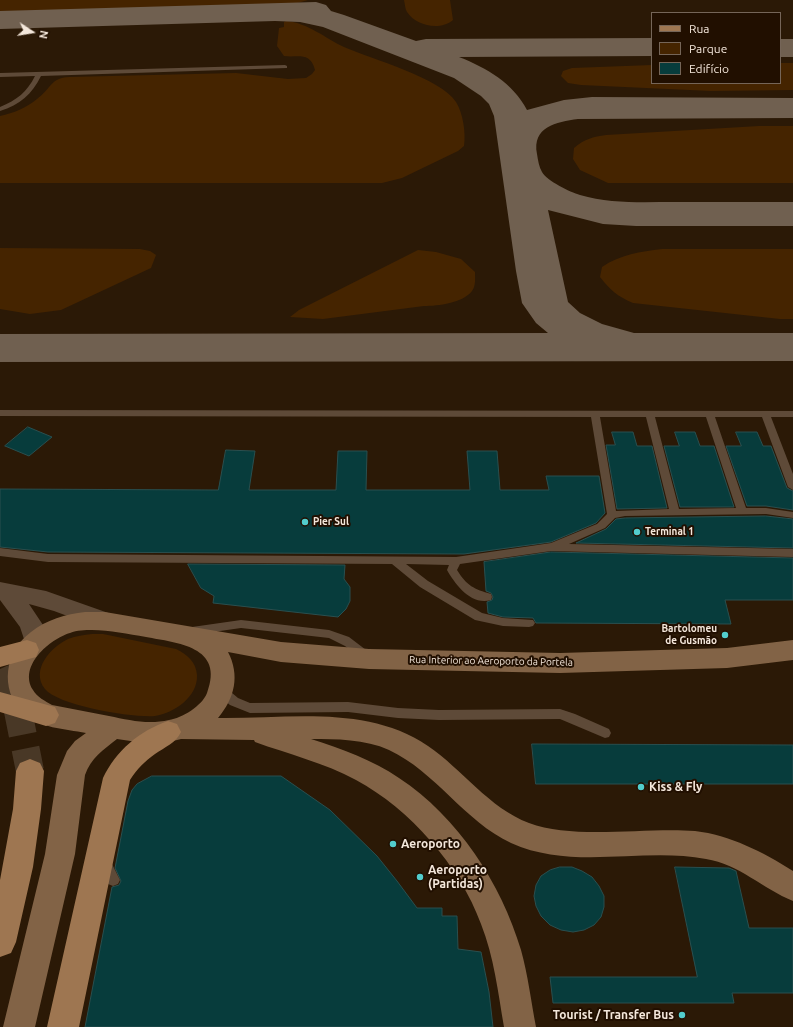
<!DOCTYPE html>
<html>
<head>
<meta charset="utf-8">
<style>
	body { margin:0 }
	#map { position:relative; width:793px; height:1027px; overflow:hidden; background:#2b1906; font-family:Ubuntu,sans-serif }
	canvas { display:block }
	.legend { position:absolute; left:651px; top:12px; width:130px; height:72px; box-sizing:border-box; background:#210f00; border:1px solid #756558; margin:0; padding:5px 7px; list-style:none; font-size:12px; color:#f4e7db }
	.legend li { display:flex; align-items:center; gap:8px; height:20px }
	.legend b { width:20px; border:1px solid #756558 }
	.north { position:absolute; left:12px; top:12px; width:40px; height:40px; -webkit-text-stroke:3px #210f00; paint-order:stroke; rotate:102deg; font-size:11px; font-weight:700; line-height:16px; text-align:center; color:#f4e7db }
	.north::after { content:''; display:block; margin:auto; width:14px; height:18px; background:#f4e7db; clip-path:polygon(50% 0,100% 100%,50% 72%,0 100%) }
</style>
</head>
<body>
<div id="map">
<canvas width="793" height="1027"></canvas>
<ul class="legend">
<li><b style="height:5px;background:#9e7651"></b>Rua</li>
<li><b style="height:11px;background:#452400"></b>Parque</li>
<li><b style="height:11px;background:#073c3c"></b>Edifício</li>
</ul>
<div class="north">N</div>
</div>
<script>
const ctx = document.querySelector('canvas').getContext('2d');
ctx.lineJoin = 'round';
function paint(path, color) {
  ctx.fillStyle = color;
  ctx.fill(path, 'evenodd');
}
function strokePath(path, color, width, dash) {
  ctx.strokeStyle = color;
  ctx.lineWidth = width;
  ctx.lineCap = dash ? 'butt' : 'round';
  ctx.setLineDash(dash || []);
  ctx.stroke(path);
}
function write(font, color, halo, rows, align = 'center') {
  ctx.font = font + ' Ubuntu,sans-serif';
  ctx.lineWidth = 4;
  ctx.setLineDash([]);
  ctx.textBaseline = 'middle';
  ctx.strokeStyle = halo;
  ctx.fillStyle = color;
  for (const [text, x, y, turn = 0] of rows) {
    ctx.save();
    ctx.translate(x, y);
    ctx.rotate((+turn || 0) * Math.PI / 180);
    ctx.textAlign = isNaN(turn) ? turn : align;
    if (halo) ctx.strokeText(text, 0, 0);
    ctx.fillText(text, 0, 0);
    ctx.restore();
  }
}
paint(new Path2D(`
	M0 0H308L294 4 274 5 0 12Z
	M404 0H450L453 20C440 31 416 26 407 12 405 9 405 4 404 0Z
	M286 21C308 23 325 38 344 47 371 59 441 78 456 102 463 113 466 133 464 146L458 151 402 178 382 183H0V116C14 113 26 108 37 99 51 89 50 78 69 77L236 73 288 79 306 78 312 74 315 70C310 51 298 58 284 56L277 46 279 28 284 27V22Z
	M780 63H793V90L711 91 581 85 568 83 561 76 563 71 572 68 652 65V83H780Z
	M759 126H793V183H608L580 170 573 159 574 148C584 139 593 137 606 135Z
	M0 248 140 249 150 251 156 255 151 268 61 310 30 314 0 309Z
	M662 249H793V319H780L633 303C617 296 610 290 600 277L602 267C621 254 640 252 662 249Z
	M418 250 436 252 461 259 475 272C475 278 476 286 472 291 463 303 438 306 424 306L323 319 290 317 299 310Z
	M92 634H103L176 649C188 655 196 662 197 675 198 697 174 713 155 716 133 718 59 706 45 689 30 670 51 647 68 639 76 636 84 635 92 634Z`), '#452400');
paint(new Path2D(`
	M316 2 326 5 331 11 344 15 416 41 426 39 652 38V56L459 57C487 68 513 83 527 110L564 100 592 97 793 98V118L578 119C556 122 532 127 537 154 538 160 539 167 542 172 547 181 570 192 580 195 610 204 643 202 674 202 714 202 753 202 793 202V226H636L603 224 548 210 568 302 580 313 602 324 634 333H793V361L0 362V334L548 333 536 323 522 303 516 271 494 116 489 104 481 96 454 78 323 27 300 22 275 21 0 29V11Z
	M780 39H793V57H780Z`), '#706050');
const building = new Path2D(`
	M28 427 52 437 29 456 5 446Z
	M612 432H633L637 446H652L667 508 617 509 606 445H615Z
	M675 432H695L700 446H714L734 507H680L664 446H679Z
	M736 432H757L763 446H771L787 488 793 491V510L766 506H747L726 446H741Z
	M226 450 255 451 249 490H336L338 451H367L366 490H470L467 451H497L500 490H549L546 476H599L605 513 596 523 551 542 464 554 48 552 0 547V489L218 490Z
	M766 516 793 519V548L576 543 606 529 616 519 625 518Z
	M551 552 793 558V600H725L731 624 536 623 533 618 503 617 488 613 487 602 492 600 493 597 491 593 486 591 484 562Z
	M188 564 345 565 344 579 350 587V601L346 609 338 617 213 603 214 596 201 588Z
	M532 744 793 745V784H536Z
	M152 776H281L330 810 377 856 397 881 417 908H442V916H457L458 949 481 952 489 992 493 1027H85L112 887 119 885 121 881 115 868 128 801 132 790 137 784Z
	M560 867H572L582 871 592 877 599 886 604 896V907L601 917 594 925 584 930 573 932 561 930 550 925 541 916 536 906 534 896 536 885 541 876 550 870Z
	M675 867 729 868 736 871 749 928H793V993H732L734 1003H553L550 977H697Z`);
paint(building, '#073c3c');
strokePath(building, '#2a4f4f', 1);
strokePath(new Path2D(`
	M0 669 17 706 30 771`), '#493826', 28, [28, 14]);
paint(new Path2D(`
	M285 65 287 66V68L41 76C32 94 20 105 0 111V107C17 100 27 92 35 76L0 77V73Z
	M0 410 793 411V417H771L793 474V490L788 487 762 417H715L746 508H766L793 512V518L766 514 625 516 615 518 605 528 569 544 793 549V557L551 551 460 564 457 570C467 586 474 589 491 594L492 597 491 600C471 606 455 584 447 570L449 565 406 564 428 581 482 613 503 618 533 620 535 623 533 626 529 627 503 626 475 620 420 587 392 564 48 562 0 556V548L48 554 456 557 551 543 597 524 607 514 591 417 0 416ZM600 417H646L669 509 616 511ZM655 417H706L736 508 679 509Z
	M241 620 329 630 349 637 370 653 372 656 370 659 366 660 362 659 345 646 329 638 241 628 192 635 188 634 186 631 188 628 192 627Z
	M221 685 225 687 238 698 250 703 348 702 398 708 439 710 560 709 575 714 609 729 611 733 609 737 605 738 560 719 439 720 398 718 348 712 250 713 230 705 220 697 215 690 217 687Z
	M104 856 109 858 120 880 118 884 113 886 108 884 97 862 99 858Z`), '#5e4a38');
paint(new Path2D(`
	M0 582 46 591 114 615 117 621 114 627 105 630 54 611 29 604 43 625 48 641 45 648 36 650 27 648 20 627 0 600Z`), '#5e4a38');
paint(new Path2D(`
	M85 612H105L281 642 369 649 560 653 727 648 793 640V660L727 668 560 673 369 669 281 662 228 652C240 675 235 698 218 718 287 719 367 704 428 746 462 769 489 808 529 823 574 840 645 827 695 831 730 835 763 852 793 871V901C763 889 739 864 706 859 642 847 573 871 511 843 464 821 436 772 389 750 365 739 336 739 311 739 342 749 373 760 399 778 458 817 501 883 521 950 528 975 531 1001 536 1027H504C498 992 494 957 481 924 460 866 410 809 356 780 325 763 288 754 255 742L254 740 181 739 169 742 151 744 117 739C103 750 91 758 85 775L75 854 35 1027H3L45 854 57 775 67 751 75 741 86 733C65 729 39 728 22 713 0 689 4 652 31 632 46 620 66 614 85 612ZM92 630C110 630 128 634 146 637 177 643 225 646 207 693 202 706 182 718 169 720 148 725 129 720 109 716 90 712 71 709 52 705 45 701 37 697 33 690 18 666 50 639 70 633 77 630 85 630 92 630Z`), '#826346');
paint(new Path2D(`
	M27 640 36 643 39 650 36 657 0 667V647Z
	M0 692 55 707 59 715 55 723 46 726 0 712Z
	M168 721 177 724 181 732C176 743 165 747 155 754 145 761 137 769 130 780L79 1027H47L103 778C116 751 139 731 168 721Z
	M30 759 40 763 44 771 41 809 33 867 16 942 11 953 0 957V880L13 809 16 771 20 763Z`), '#9e7651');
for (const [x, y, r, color] of [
	[305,522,4,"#52cdcd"],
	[637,532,4,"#52cdcd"],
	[725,635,4,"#52cdcd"],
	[641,787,4,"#52cdcd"],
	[393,844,4,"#52cdcd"],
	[420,877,4,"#52cdcd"],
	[682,1015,4,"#52cdcd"]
]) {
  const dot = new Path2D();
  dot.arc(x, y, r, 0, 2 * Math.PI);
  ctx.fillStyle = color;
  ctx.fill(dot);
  strokePath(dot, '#210f00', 1.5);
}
write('bold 10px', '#f4e7db', '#210f00', [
	["Pier Sul",313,522],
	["Terminal 1",645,532],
	["Bartolomeu",717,629,"right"],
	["de Gusmão",717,641,"right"]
], 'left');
write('10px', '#f4e7db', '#210f00', [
	["Rua Interior ao Aeroporto da Portela",491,661,1]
]);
write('bold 12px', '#f4e7db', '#210f00', [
	["Kiss & Fly",649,787],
	["Aeroporto",401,844],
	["Aeroporto",428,870],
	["(Partidas)",428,884],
	["Tourist / Transfer Bus",674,1015,"right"]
], 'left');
</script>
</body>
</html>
